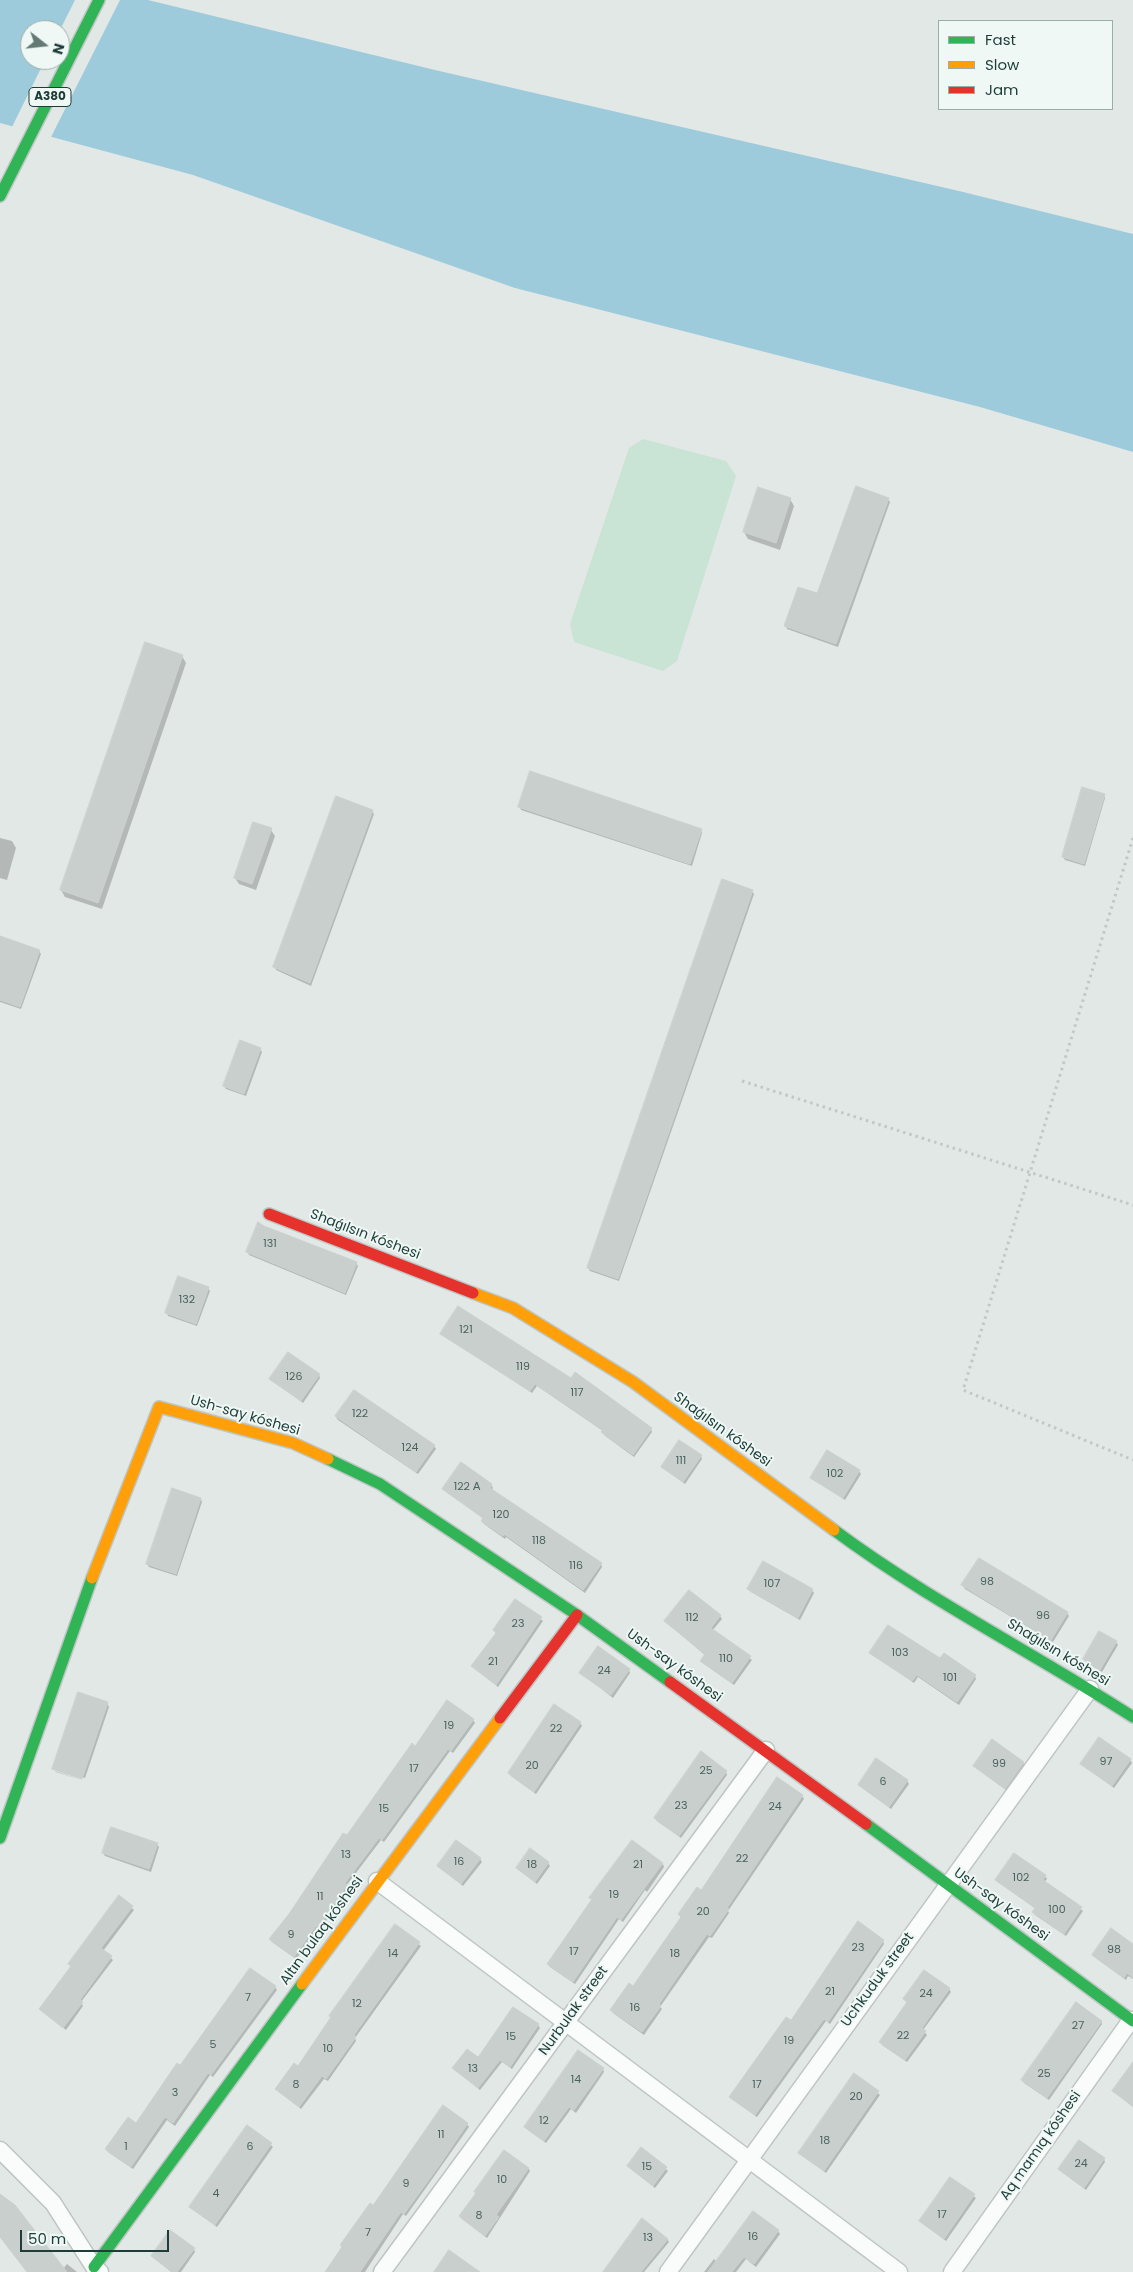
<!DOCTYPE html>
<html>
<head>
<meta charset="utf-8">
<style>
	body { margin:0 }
	#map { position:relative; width:1133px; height:2272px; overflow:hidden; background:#e1e8e6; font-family:Poppins,sans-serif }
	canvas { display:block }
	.legend { position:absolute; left:938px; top:20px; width:175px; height:90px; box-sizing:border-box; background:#eff8f5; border:1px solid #9bada9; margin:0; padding:6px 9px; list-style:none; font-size:15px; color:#1e3d38 }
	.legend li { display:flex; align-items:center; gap:10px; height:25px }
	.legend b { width:25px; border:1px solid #9bada9 }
	.north { position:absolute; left:20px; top:20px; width:50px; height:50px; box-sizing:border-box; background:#eff8f5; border:1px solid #9bada9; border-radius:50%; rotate:106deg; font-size:14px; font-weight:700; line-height:20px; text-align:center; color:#1e3d38 }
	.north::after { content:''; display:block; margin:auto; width:18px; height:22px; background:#627975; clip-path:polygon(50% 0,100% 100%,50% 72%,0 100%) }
	.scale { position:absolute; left:20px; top:2230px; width:149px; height:22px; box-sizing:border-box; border:2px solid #1e3d38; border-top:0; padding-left:6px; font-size:15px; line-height:18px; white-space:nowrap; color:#1e3d38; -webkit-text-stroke:4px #eff8f5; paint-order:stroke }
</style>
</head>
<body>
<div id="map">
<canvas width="1133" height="2272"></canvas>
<ul class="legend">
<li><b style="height:6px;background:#30b455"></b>Fast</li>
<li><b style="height:6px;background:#ff9f0a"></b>Slow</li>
<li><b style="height:6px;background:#e5322d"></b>Jam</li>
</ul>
<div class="north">N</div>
<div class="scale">50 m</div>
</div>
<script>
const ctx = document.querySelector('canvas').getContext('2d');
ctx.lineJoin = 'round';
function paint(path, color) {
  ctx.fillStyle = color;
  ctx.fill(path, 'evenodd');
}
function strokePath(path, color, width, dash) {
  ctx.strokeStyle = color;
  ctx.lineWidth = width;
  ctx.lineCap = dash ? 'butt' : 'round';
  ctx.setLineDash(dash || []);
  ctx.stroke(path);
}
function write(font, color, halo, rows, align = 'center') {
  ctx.font = font + ' Poppins,sans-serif';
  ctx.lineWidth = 4;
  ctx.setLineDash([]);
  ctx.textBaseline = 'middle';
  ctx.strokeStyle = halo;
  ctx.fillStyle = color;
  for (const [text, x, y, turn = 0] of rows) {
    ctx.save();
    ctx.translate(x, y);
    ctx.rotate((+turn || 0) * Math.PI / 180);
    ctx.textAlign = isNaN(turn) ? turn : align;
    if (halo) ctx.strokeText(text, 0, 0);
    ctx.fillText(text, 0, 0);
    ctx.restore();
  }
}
paint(new Path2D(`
	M643 439 726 461 736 476 677 661 663 671 574 642 570 624 629 448Z`), '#c9e3d4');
paint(new Path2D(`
	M0 0H148L435 70 959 191 1133 234V452L980 407 515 288 193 175 0 123ZM30 30H60V60H30Z`), '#9ecbdb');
paint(new Path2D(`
	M75 0H120L50 139 11 129 45 60H60V30Z`), '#e1e8e6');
paint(new Path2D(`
	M790 499 794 506 780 550 748 539 744 532Z
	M888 499 890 502 838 647 787 629 786 626 818 595Z
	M182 656 186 663 102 909 65 897 61 890Z
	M1104 795 1105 798 1085 866 1065 860 1063 857Z
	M520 807 701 830 702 833 692 866 521 810Z
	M372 811 374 814 311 986 276 970 275 967Z
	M271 830 275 836 256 890 239 884 235 878Z
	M0 838 12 841 16 848 7 880 0 878Z
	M752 891 754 894 619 1281 590 1271 588 1268Z
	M0 937 39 951 41 954 21 1009 0 1002Z
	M260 1049 262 1052 246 1096 226 1089 224 1086Z
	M264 1227 356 1263 358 1266 346 1295 249 1255 248 1252Z
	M208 1288 210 1291 197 1326 168 1316 167 1313Z
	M442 1334 651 1429 652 1432 634 1457 604 1435 603 1431 537 1386 532 1393Z
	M319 1375 320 1378 303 1403 271 1379Z
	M354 1391 434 1446 436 1449 418 1474 338 1420 336 1417Z
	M701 1456 702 1459 685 1484 662 1467Z
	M859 1471 861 1474 845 1500 811 1478Z
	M491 1485 493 1488 491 1491 601 1564 602 1567 585 1593 506 1537 505 1539 484 1524 482 1521 484 1519 443 1489Z
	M201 1499 202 1502 177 1576 149 1567 147 1564Z
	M979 1559 1067 1613 1069 1616 1053 1642 965 1589 963 1586Z
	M749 1589 812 1590 814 1593 800 1620 751 1592Z
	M516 1600 543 1621 498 1687 473 1666 497 1634 494 1631Z
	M720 1616 722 1619 712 1631 752 1660 734 1685 704 1664 702 1661 706 1656 665 1621Z
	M1116 1642 1118 1645 1102 1672 1086 1662 1084 1659Z
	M871 1653 941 1660 975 1676 976 1679 959 1705 918 1677 914 1683Z
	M629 1670 630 1673 613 1698 581 1673Z
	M107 1703 109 1707 85 1778 54 1768Z
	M473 1720 475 1723 453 1753 450 1751 384 1842 381 1840 346 1886 348 1889 320 1930 296 1959 272 1942 270 1939 416 1747Z
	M580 1723 582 1726 536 1794 511 1776 509 1773Z
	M1130 1760 1132 1763 1114 1788 1082 1764Z
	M1023 1763 1025 1766 1007 1791 975 1766Z
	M55 1771 84 1781 56 1772Z
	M726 1772 727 1775 681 1838 657 1821 655 1818Z
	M907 1781 909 1784 891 1809 859 1785Z
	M802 1796 804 1799 728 1911 729 1913 712 1938 709 1937 660 2007 662 2009 644 2035 613 2013 612 2010 633 1988 702 1892Z
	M157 1844 159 1847 151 1872 105 1856 103 1853Z
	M480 1859 482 1862 463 1886 438 1866Z
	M548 1863 550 1866 537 1884 517 1868Z
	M663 1864 664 1867 647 1892 645 1890 623 1922 619 1919 575 1984 550 1967 548 1964 592 1900 591 1898Z
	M1045 1876 1047 1879 1044 1882 1083 1911 1066 1936 1035 1915 1033 1912 1036 1909 997 1880Z
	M119 1897 134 1910 103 1951 113 1960 81 2002 83 2006 66 2030 40 2009 72 1967 70 1964Z
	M395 1926 421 1946 355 2038 356 2041 328 2081 324 2079 301 2109 276 2089 298 2068Z
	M883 1941 884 1944 830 2024 826 2021 757 2117 733 2100 731 2097 791 2022Z
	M1133 1946V1979L1128 1976 1126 1980 1093 1956Z
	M275 1987 277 1990 213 2077 210 2075 175 2126 167 2120 133 2169 108 2152 107 2149 136 2124 180 2067Z
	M949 1989 951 1992 923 2030 927 2035 907 2062 882 2045 881 2042 908 2003 905 1999Z
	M1101 2021 1102 2024 1049 2100 1024 2083 1023 2080Z
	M538 2025 540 2028 512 2069 502 2062 480 2090 454 2068 478 2059Z
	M1133 2064V2107L1114 2092Z
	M603 2069 604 2072 576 2113 571 2109 546 2143 528 2130 526 2127Z
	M854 2075 880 2095 826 2173 799 2153Z
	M467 2124 469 2127 406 2216 403 2214 365 2272H326L370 2204 373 2207Z
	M248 2126 273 2147 217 2227 190 2207Z
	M642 2149 668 2171 655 2188 628 2166Z
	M1104 2159 1105 2162 1086 2190 1059 2170Z
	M528 2168 530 2171 487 2238 462 2219 460 2216 477 2194Z
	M950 2178 976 2198 946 2241 920 2221Z
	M0 2196 63 2269 67 2264 77 2272H28L0 2236Z
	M778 2231 780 2234 756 2267 746 2259 736 2272H704L714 2259 717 2262Z
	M667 2239 669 2242 644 2272H605Z
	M194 2249 195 2252 181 2272H171L152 2256Z`), '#0003');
const building = new Path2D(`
	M856 486 889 498 836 644 784 626 798 587 817 593Z
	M758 487 791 498 776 543 743 532Z
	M145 642 183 655 98 903 60 890Z
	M530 771 702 829 690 864 518 807Z
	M1082 787 1105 794 1084 864 1062 857Z
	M336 796 373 810 310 983 273 967Z
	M253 822 272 828 252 884 234 878Z
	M722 879 753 890 618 1279 587 1268Z
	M0 936 40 950 20 1007 0 1000Z
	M240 1040 261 1048 244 1094 223 1086Z
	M258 1222 264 1226 357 1262 345 1293 246 1252Z
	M178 1276 209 1287 196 1324 165 1313Z
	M458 1306 571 1378 575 1372 652 1428 633 1455 601 1432 603 1430 535 1384 530 1391 440 1334Z
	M288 1352 320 1374 301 1401 269 1379Z
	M354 1390 435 1445 416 1472 335 1416Z
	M679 1440 702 1455 683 1482 661 1467Z
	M827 1450 860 1470 843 1498 810 1478Z
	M461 1462 492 1484 490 1488 602 1563 583 1590 504 1534 503 1536 481 1521 483 1518 442 1489Z
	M172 1488 201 1498 176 1574 146 1564Z
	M979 1558 1068 1612 1051 1640 961 1585Z
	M763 1561 813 1589 798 1618 747 1589Z
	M689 1590 721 1615 711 1628 751 1656 732 1683 700 1661 705 1654 664 1621Z
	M515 1599 542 1617 496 1685 471 1666 496 1633 493 1630Z
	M888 1625 940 1658 944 1653 976 1675 957 1702 917 1675 912 1681 869 1653Z
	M1099 1631 1117 1641 1100 1670 1083 1659Z
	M598 1646 630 1669 611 1695 579 1673Z
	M78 1692 108 1702 82 1779 52 1769Z
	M447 1700 474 1719 451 1751 448 1749 382 1840 379 1838 345 1883 347 1885 318 1927 316 1926 294 1957 269 1939 289 1914 343 1833 347 1835 412 1743 415 1746Z
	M554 1704 581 1722 534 1792 508 1773Z
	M1099 1737 1131 1759 1112 1786 1080 1764Z
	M992 1739 1024 1762 1005 1789 973 1766Z
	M701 1751 727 1771 679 1836 654 1818Z
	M876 1758 908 1780 889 1807 858 1785Z
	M777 1777 803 1795 727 1908 729 1909 710 1936 707 1934 659 2004 661 2006 642 2032 610 2010 629 1983 633 1986 681 1917 678 1914 697 1887 701 1890Z
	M111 1827 158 1843 149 1869 102 1853Z
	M456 1840 481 1858 461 1884 437 1866Z
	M632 1840 663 1863 621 1920 617 1917 573 1982 547 1964 592 1899 589 1898Z
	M530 1848 549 1862 535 1882 516 1868Z
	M1014 1853 1046 1875 1043 1880 1082 1907 1064 1934 1032 1912 1035 1908 995 1880Z
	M119 1895 133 1906 101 1948 112 1956 80 2000 83 2002 63 2028 39 2009 71 1966 68 1964Z
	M858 1921 884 1940 828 2022 824 2019 755 2115 729 2097 786 2017 791 2020Z
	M395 1924 420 1942 354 2035 356 2037 326 2079 322 2076 299 2107 275 2089 294 2063 298 2066 331 2017 329 2016Z
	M1111 1928 1133 1944V1978L1127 1973 1124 1978 1092 1955Z
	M250 1968 276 1986 211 2075 208 2073 173 2123 165 2117 131 2167 105 2149 128 2117 136 2123 177 2063 180 2065Z
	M924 1970 950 1988 922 2028 926 2031 905 2060 879 2042 907 2002 903 1999Z
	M1076 2002 1102 2021 1047 2098 1021 2080Z
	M513 2007 539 2024 510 2067 500 2060 478 2088 452 2068 467 2049 478 2057Z
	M578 2050 604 2068 574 2110 569 2107 544 2141 524 2127Z
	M1133 2062V2106L1112 2091Z
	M854 2073 879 2091 824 2171 798 2153Z
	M443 2105 468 2123 439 2166 404 2214 401 2212 360 2272H325L342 2247 340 2245 370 2203 373 2205Z
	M247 2125 272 2143 215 2225 189 2207Z
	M1079 2140 1105 2158 1084 2188 1058 2169Z
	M641 2147 667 2167 653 2186 627 2166Z
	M504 2150 529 2168 496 2215 499 2217 485 2236 459 2216 476 2193 474 2192Z
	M950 2177 975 2194 944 2239 919 2221Z
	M0 2194 15 2205 67 2272H27L0 2237Z
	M753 2211 779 2230 754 2264 744 2257 732 2272H708Z
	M642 2218 668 2239 641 2272H603Z
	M170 2230 195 2248 177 2272H172L151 2256Z
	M449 2250 480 2272H434Z`);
paint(building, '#c9cfcd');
strokePath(building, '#cad1cf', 1);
const street = new Path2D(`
	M377 1881 899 2272
	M0 2150 53 2203 94 2267 100 2272
	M382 2272 766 1750
	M668 2272 1090 1689
	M952 2272 1131 2020`);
const fast = new Path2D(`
	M0 196 99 0
	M328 1459 380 1484 577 1615 670 1682
	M834 1530C928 1600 1034 1653 1133 1717
	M866 1824 1133 2021
	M0 1838 92 1578
	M94 2267 302 1984`);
const slow = new Path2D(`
	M473 1293 513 1308 633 1382 834 1530
	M92 1578 159 1407 293 1443 328 1459
	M302 1984 500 1718`);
const jam = new Path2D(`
	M269 1214 473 1293
	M670 1682 866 1824
	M500 1718 577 1615`);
strokePath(street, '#bec5c3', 19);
strokePath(fast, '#bdc6c4', 14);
strokePath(slow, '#bdc6c4', 14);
strokePath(jam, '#bdc6c4', 14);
strokePath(new Path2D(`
	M1133 838 963 1390 1133 1460
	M742 1081 1133 1205`), '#bfc9c7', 3, [2.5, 4]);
strokePath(street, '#fafcfb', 16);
strokePath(fast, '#30b455', 11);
strokePath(slow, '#ff9f0a', 11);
strokePath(jam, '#e5322d', 11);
write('11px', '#4a625e', null, [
	["131",270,1244],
	["132",187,1300],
	["121",466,1330],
	["119",523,1367],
	["126",294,1377],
	["117",577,1393],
	["122",360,1414],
	["124",410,1448],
	["111",681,1461],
	["102",835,1474],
	["122 А",467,1487],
	["120",501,1515],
	["118",539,1541],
	["116",576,1566],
	["98",987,1582],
	["107",772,1584],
	["96",1043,1616],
	["112",692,1618],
	["23",518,1624],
	["103",900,1653],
	["110",726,1659],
	["21",493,1662],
	["24",604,1671],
	["101",950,1678],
	["19",449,1726],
	["22",556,1729],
	["97",1106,1762],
	["99",999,1764],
	["20",532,1766],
	["17",414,1769],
	["25",706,1771],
	["6",883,1782],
	["23",681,1806],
	["24",775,1807],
	["15",384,1809],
	["13",346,1855],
	["22",742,1859],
	["16",459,1862],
	["18",532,1865],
	["21",638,1865],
	["102",1021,1878],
	["19",614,1895],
	["11",320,1897],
	["100",1057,1910],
	["20",703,1912],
	["9",291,1935],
	["23",858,1948],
	["98",1114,1950],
	["17",574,1952],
	["14",393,1954],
	["18",675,1954],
	["21",830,1992],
	["24",926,1994],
	["7",248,1998],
	["12",357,2004],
	["16",635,2008],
	["27",1078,2026],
	["22",903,2036],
	["15",511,2037],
	["19",789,2041],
	["5",213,2045],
	["10",328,2049],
	["13",473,2069],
	["25",1044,2074],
	["14",576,2080],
	["8",296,2085],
	["17",757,2085],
	["3",175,2093],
	["20",856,2097],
	["12",544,2121],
	["11",441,2135],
	["18",825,2141],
	["1",126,2147],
	["6",250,2147],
	["24",1081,2164],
	["15",647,2167],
	["10",502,2180],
	["9",406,2184],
	["4",216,2194],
	["17",942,2215],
	["8",479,2216],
	["7",368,2233],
	["16",753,2237],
	["13",648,2238]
]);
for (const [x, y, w] of [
	[50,97,42]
]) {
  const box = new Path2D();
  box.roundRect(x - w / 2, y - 9.5, w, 19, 4);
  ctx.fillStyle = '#eff8f5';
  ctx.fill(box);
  strokePath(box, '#1e3d38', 1);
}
write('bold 12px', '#1e3d38', null, [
	["A380",50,97]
]);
write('14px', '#1e3d38', '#eff8f5', [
	["Shaǵılsın kóshesi",365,1235,21],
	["Ush-say kóshesi",245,1416,16],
	["Shaǵılsın kóshesi",722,1430,36],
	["Shaǵılsın kóshesi",1058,1653,31],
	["Ush-say kóshesi",674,1666,36],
	["Ush-say kóshesi",1001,1905,36],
	["Altın bulaq kóshesi",322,1931,-54],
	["Uchkuduk street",878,1980,-54],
	["Nurbulak street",574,2011,-54],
	["Aq mamıq kóshesi",1041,2146,-55]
]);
</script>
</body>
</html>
